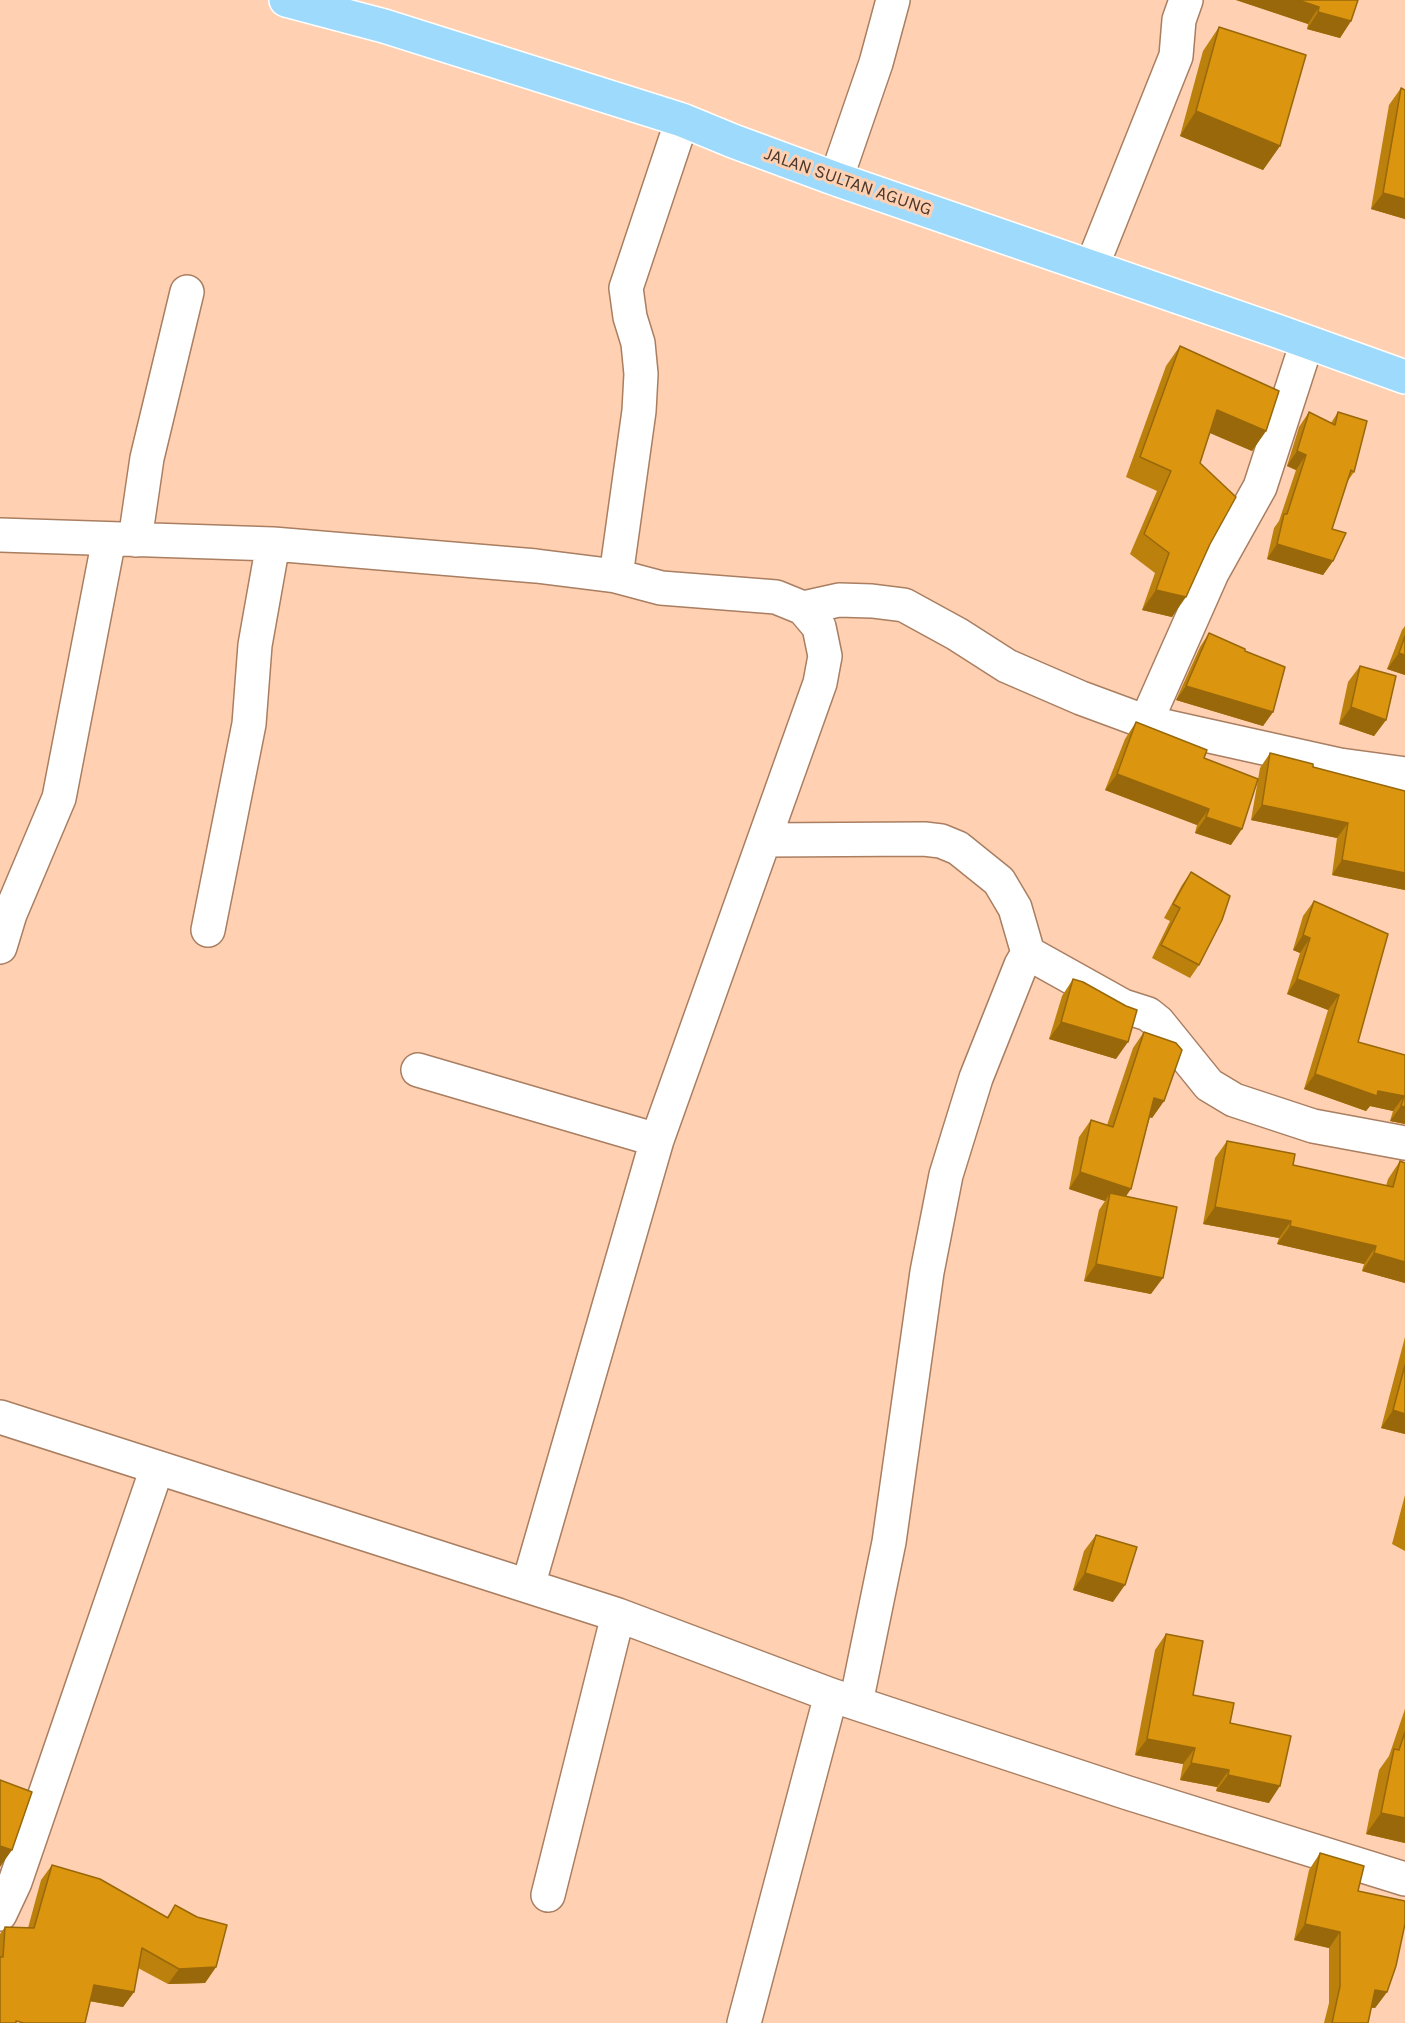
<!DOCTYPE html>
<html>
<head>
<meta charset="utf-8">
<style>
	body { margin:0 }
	canvas { display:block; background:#ffd0b1 }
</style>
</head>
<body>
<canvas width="1405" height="2023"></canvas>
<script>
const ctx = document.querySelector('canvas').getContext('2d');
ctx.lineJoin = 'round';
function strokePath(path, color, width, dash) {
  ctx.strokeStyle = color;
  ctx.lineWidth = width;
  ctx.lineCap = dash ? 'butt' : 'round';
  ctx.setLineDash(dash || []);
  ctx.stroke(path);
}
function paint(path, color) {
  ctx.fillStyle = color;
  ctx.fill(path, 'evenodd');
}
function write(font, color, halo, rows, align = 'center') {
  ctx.font = font + ' Karla,sans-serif';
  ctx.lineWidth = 6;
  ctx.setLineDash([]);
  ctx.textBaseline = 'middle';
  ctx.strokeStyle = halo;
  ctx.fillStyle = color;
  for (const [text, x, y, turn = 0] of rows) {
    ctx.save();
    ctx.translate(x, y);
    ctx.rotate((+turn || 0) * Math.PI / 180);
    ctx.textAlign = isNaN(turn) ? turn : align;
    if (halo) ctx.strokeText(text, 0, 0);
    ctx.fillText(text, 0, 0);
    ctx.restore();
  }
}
const minor = new Path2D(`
	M836 179 876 63 893 0
	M1092 266 1176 56 1179 20 1186 0
	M0 535 273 544 536 566 616 576
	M135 540 147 458 187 292
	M803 608 839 600 872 601 904 605 957 634 1007 666 1081 698 1146 722 1340 765 1405 774
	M1146 722 1212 573 1260 487 1307 342
	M764 840 924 839 941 841 958 848 999 881 1015 908 1028 953 1123 1006 1148 1014 1158 1022 1209 1085 1234 1100 1313 1126 1405 1143
	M208 930 249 724 255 645 273 544
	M0 947 10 914 59 798 109 539
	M418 1070 657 1140
	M0 1417 618 1615 831 1695 1128 1793 1405 1879
	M528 1586 657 1140 820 683 825 656 819 627 803 608 776 597 661 588 616 576 639 411 641 374 638 343 630 317 626 288 682 120
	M856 1703 889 1542 927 1272 946 1175 976 1078 1021 965 1028 953
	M548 1895 618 1615
	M0 1914 15 1882 157 1468
	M744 2023 831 1695`);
const trunk = new Path2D(`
	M286 0 384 26 682 120 733 141 836 179 1277 331 1405 377`);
strokePath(minor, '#a97e61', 36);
strokePath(trunk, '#fff', 36);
strokePath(minor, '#fff', 33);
strokePath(trunk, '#9edafb', 33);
paint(new Path2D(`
	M1236 0H1358L1351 21 1340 38 1307 29 1308 24Z
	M1219 27 1280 146 1263 170 1180 136 1203 51Z
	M1401 88 1405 219 1371 209 1389 105Z
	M1180 346 1266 431 1252 451 1210 433 1200 463 1210 544 1172 617 1142 610 1155 573 1130 554 1157 491 1126 477 1166 366Z
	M1309 412 1331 423 1338 412 1354 472 1347 482 1332 529 1333 561 1323 575 1267 559 1274 528 1279 521 1296 470 1287 466 1299 427Z
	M1405 626V675L1387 669 1402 630Z
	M1209 633 1245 651 1273 712 1263 726 1176 700 1200 647Z
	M1360 666 1386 720 1374 736 1339 724 1348 682Z
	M1136 722 1204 758 1231 845 1195 833 1197 825 1105 790 1125 739Z
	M1270 753 1313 767 1405 791V890L1332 875 1337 838 1251 820 1260 768Z
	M1191 872 1199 965 1190 978 1152 958 1170 921 1164 918 1182 885Z
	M1314 901 1358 1042 1405 1055V1124L1390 1121 1393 1111 1370 1106 1366 1111 1304 1089 1328 1010 1287 994 1300 953 1293 950 1303 916Z
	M1073 979 1116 1059 1049 1039 1062 996Z
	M1144 1032 1164 1101 1152 1118 1150 1117 1126 1197 1151 1294 1084 1281 1099 1210 1105 1201 1069 1189 1079 1137 1091 1120 1107 1125 1133 1048Z
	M1227 1141 1293 1165 1386 1186 1388 1179 1400 1161 1405 1283 1362 1271 1364 1264 1277 1244 1279 1238 1203 1224 1215 1158Z
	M1405 1337V1434L1381 1428Z
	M1405 1495V1551L1392 1544Z
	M1096 1535 1113 1602 1073 1590 1084 1551Z
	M1166 1634 1193 1695 1230 1723 1269 1803 1216 1791 1217 1787 1180 1780 1183 1764 1135 1755 1155 1650Z
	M1405 1709V1843L1366 1834 1379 1770 1389 1756Z
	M1320 1853 1358 1891 1387 1992 1375 2008H1371L1368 2023H1324L1329 2003V1948L1294 1940 1309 1870Z
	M52 1865 167 1917 175 1905 216 1967 205 1983 168 1984 138 1968 134 1992 123 2007 90 2001 0 2023V1934L5 1927 28 1928 41 1880Z`), '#bc800d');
paint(new Path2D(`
	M1236 0H1298L1319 7 1308 24Z
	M1318 12 1351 21 1340 38 1307 29Z
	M1196 111 1280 146 1263 170 1180 136Z
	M1383 193 1405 199V219L1371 209Z
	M1217 410 1266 431 1252 451 1203 430Z
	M1297 451 1306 455 1296 470 1287 466Z
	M1277 544 1333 561 1323 575 1267 559Z
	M1156 590 1186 597 1172 617 1142 610Z
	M1399 653 1405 655V675L1387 669Z
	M1186 686 1273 712 1263 726 1176 700Z
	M1351 707 1386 720 1374 736 1339 724Z
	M1117 774 1209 809 1197 825 1105 790Z
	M1262 805 1348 823 1337 838 1251 820Z
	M1206 817 1242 829 1231 845 1195 833Z
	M1342 860 1405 873V890L1332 875Z
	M1303 935 1310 938 1300 953 1293 950Z
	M1297 979 1339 995 1328 1010 1287 994Z
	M1061 1022 1128 1042 1116 1059 1049 1039Z
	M1315 1074 1378 1091 1404 1096 1393 1111 1370 1106 1366 1111 1304 1089Z
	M1154 1098 1164 1101 1152 1118 1143 1115Z
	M1401 1106 1405 1107V1124L1390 1121Z
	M1080 1172 1131 1189 1120 1205 1110 1193 1105 1201 1069 1189Z
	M1215 1207 1291 1221 1279 1238 1203 1224Z
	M1290 1226 1376 1246 1364 1264 1277 1244Z
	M1374 1253 1405 1262V1283L1362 1271Z
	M1096 1264 1163 1278 1151 1294 1084 1281Z
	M1393 1410 1405 1414V1434L1381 1428Z
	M1085 1573 1125 1585 1113 1602 1073 1590Z
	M1147 1739 1195 1748 1183 1764 1135 1755Z
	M1191 1763 1229 1770 1217 1787 1180 1780Z
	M1228 1775 1280 1786 1269 1803 1216 1791Z
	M1381 1813 1405 1818V1843L1366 1834Z
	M0 1846 12 1850 0 1867Z
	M1305 1924 1340 1932 1329 1948 1294 1940Z
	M216 1967 205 1983 168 1984 179 1969Z
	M94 1985 134 1992 123 2007 83 2000Z
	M1375 1990 1387 1992 1375 2008 1364 2006Z`), '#99680a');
const building = new Path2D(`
	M1298 0H1358L1351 21 1318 12 1319 7Z
	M1219 27 1306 55 1280 146 1196 111Z
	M1401 88 1405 90V199L1383 193Z
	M1180 346 1279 391 1266 431 1217 410 1200 463 1236 497 1210 544 1186 597 1156 590 1169 553 1144 534 1171 471 1140 457Z
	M1309 412 1335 425 1338 412 1367 421 1354 472 1351 470 1332 529 1346 533 1333 561 1277 544 1284 514H1287L1306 455 1297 451Z
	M1209 633 1245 649V651L1285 667 1273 712 1186 686Z
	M1405 636V655L1399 653Z
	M1360 666 1396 676 1386 720 1351 707Z
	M1136 722 1207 750 1204 758 1258 779 1242 829 1206 817 1209 809 1117 774Z
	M1270 753 1313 764V767L1405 791V873L1342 860 1348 823 1262 805Z
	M1191 872 1230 896 1222 920 1199 965 1161 945 1180 908 1173 904Z
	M1314 901 1388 934 1358 1042 1405 1055V1107L1401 1106 1404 1096 1378 1091 1377 1096 1315 1074 1339 995 1297 979 1310 938 1303 935Z
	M1073 979 1083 982 1126 1006 1137 1010 1128 1042 1061 1022Z
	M1144 1032 1176 1043 1182 1050 1164 1101 1154 1098 1131 1189 1080 1172 1091 1120 1113 1127Z
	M1227 1141 1295 1154 1293 1165 1393 1187 1400 1161 1405 1163V1262L1374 1253 1376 1246 1290 1226 1291 1221 1215 1207Z
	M1110 1193 1177 1207 1163 1278 1096 1264Z
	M1405 1365V1414L1393 1410Z
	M1096 1535 1137 1547 1125 1585 1085 1573Z
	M1166 1634 1203 1641 1193 1695 1234 1703 1230 1723 1291 1736 1280 1786 1228 1775 1229 1770 1191 1763 1195 1748 1147 1739Z
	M1405 1732V1818L1381 1813 1394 1749 1399 1750Z
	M0 1780 32 1792 12 1850 0 1846Z
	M1320 1853 1364 1866 1358 1891 1405 1901V1924L1396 1966 1387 1992 1375 1990 1368 2023H1332L1340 1986V1932L1305 1924Z
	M52 1865 100 1879 168 1918 175 1905 197 1917 227 1925 216 1967 179 1969 142 1948 134 1992 94 1985 85 2023H24L16 2021V2023H0V1957H3L5 1927 34 1928Z`);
paint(building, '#db950f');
strokePath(building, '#99680a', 1.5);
write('18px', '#4b382c', '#ffd0b1', [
	["JALAN SULTAN AGUNG",848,182,19]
]);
</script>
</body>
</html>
